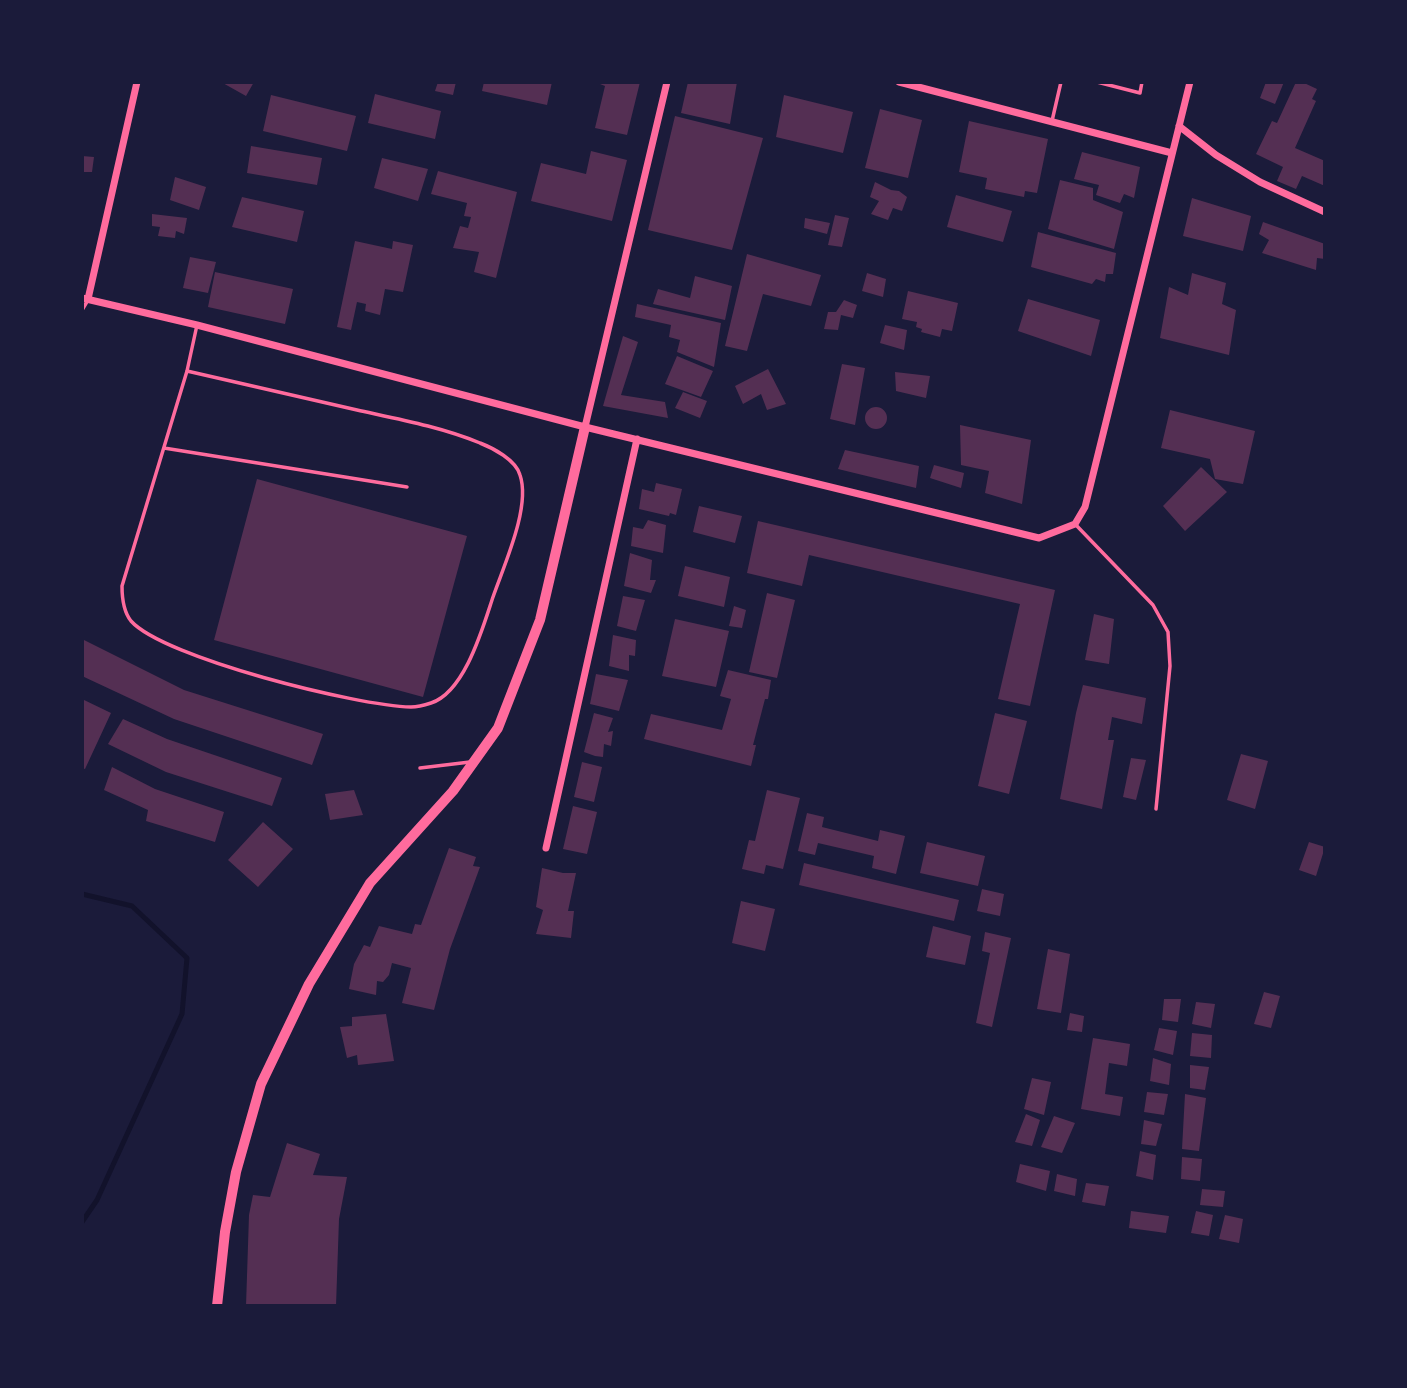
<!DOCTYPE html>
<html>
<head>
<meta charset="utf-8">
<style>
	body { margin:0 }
	#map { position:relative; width:1407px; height:1388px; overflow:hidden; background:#1b1b3a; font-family:Spectral,serif }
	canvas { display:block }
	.frame { position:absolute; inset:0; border:84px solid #1b1b3a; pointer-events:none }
</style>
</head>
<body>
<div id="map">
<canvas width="1407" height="1388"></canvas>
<div class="frame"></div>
</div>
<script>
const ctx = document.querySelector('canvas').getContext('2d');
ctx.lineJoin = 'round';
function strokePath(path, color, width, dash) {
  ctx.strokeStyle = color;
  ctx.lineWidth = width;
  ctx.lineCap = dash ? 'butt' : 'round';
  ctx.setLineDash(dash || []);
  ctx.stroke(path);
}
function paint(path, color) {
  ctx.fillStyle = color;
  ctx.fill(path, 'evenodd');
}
strokePath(new Path2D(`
	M82 894 132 906 187 958 182 1014 97 1200 82 1222`), '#12122b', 5);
paint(new Path2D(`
	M221 82H254L246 96Z
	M438 82H456L453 95 435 91Z
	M484 82H552L547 105 482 91Z
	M595 82H640L627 135 595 128 605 86Z
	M688 82H737L730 124 681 113Z
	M1266 82H1284L1275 104 1260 98Z
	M1296 82H1302L1317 89 1312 99 1316 101 1295 148 1325 161V186L1302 176 1296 189 1277 181 1283 167 1256 154 1272 121 1277 123Z
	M375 94 441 111 435 139 368 123Z
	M271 95 356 116 347 151 263 131Z
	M784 95 853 112 843 153 776 137Z
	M880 109 922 120 908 178 865 168Z
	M675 116 763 138 732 250 648 230Z
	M969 121 1048 139 1037 193 1025 191 1024 197 985 189 987 178 959 172Z
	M251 146 322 158 317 185 247 173Z
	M591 151 627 160 612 221 531 201 541 163 586 174Z
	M1082 152 1140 167 1134 198 1124 194 1120 203 1096 195 1099 185 1074 179Z
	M82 156 94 157 92 172H82Z
	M382 158 428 169 418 201 374 188Z
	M438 171 517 192 496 278 474 272 479 252 453 248 460 226 468 228 471 217 464 216 467 203 431 194Z
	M175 177 206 187 199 210 170 200Z
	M1060 180 1093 188V200L1123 212 1114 249 1048 229Z
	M875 182 891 190 899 191 907 197 902 211 893 208 888 220 871 214 879 201 870 197Z
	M956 195 1012 211 1003 242 947 227Z
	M242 197 304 211 297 242 232 227Z
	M1192 198 1251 216 1243 251 1183 236Z
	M152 214 187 218 184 234 176 231 175 238 158 236 160 227 152 226Z
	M835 215 849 218 842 247 828 245Z
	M805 218 830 223 827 234 804 228Z
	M1263 222 1325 244V259L1317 258 1316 270 1262 253 1269 240 1259 234Z
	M1038 232 1116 253 1113 274H1106L1105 282 1096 279 1092 284 1031 267Z
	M355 241 392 249 393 241 413 245 403 292 385 289 380 315 365 311 366 304 357 302 351 330 337 327Z
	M747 254 821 275 811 306 763 294 747 351 725 346Z
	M190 257 216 262 208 293 183 288Z
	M215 272 293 289 285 324 208 307Z
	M867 273 886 279 883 297 862 291Z
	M1192 273 1226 283 1222 304 1236 310 1229 355 1160 338 1169 287 1188 295Z
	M695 276 732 286 725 320 653 304 658 289 690 298Z
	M908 291 958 303 952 331 942 329 940 337 921 332 922 329 916 327 917 322 902 319Z
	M1028 299 1100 320 1091 356 1018 331Z
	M844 300 857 305 853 318 841 315 838 330 824 329 828 312H836Z
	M637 304 721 323 714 367 677 352 680 340 669 337 671 325 635 317Z
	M885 325 907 330 904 350 880 343Z
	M623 336 638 342 621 395 665 402 668 418 603 406Z
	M677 356 713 371 701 397 665 384Z
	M842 364 865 368 855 425 830 419Z
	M768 369 786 404 767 410 761 394 743 404 735 386Z
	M895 372 930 376 926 398 896 391Z
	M683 392 707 401 700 418 675 408Z
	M865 418a11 11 0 1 1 22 0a11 11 0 1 1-22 0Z
	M1170 410 1255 431 1243 484 1215 479 1210 459 1161 448Z
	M960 425 1031 440 1022 504 985 493 989 471 961 465Z
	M845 450 919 466 916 488 838 469Z
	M934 465 964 473 961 488 930 478Z
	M1201 467 1227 492 1185 531 1163 506Z
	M257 479 467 536 423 697 214 640Z
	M656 483 682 489 676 515 670 513 669 516 639 509 642 489 654 492Z
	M699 506 742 516 735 543 693 532Z
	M648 520 666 525 663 553 631 546 633 527 643 529Z
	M758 521 1055 590 1030 706 998 699 1020 604 809 555 802 586 747 573Z
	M630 553 652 560 650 580H656L651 593 624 586Z
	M685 566 730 577 724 607 678 596Z
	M767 593 795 600 777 678 749 672Z
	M623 596 645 600 636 631 617 626Z
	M734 606 746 610 742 628 729 626Z
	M1094 614 1114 619 1109 664 1085 660Z
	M675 619 729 631 716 687 662 676Z
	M613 635 636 640 635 656 629 655V671L609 666Z
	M82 639 184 690 323 734 312 765 174 719 82 676Z
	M728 670 771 680 768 699H765L753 745H756L751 766 644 739 651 714 722 730 731 699 720 696Z
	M596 674 628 680 619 711 590 704Z
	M1083 685 1146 698 1142 724 1112 717 1108 740H1114L1102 809 1060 799 1076 713Z
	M82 699 111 713 85 769 82 768Z
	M594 713 613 718 608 732 613 731 611 746 604 744 603 757 595 756 584 752Z
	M995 713 1027 721 1009 794 978 786Z
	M123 719 167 739 282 778 272 806 166 772 108 744Z
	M1241 754 1268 761 1255 809 1227 800Z
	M1131 758 1146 760 1136 800 1123 797Z
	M582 762 602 767 594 802 574 797Z
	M112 767 155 789 224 812 215 842 146 821 148 810 104 790Z
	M354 790 363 815 330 820 325 794Z
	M767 790 800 798 783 869 766 865 764 874 742 869 749 840 755 841Z
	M573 806 597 812 587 854 563 849Z
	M807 813 824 817 822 827 878 841 880 830 905 836 896 874 872 868 874 856 818 843 815 855 798 851Z
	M263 822 293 849 258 887 228 860Z
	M927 842 985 856 978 886 920 873Z
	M1309 842 1325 847 1316 876 1299 870Z
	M449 848 476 857 473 866 480 867 450 949 434 1010 402 1003 411 968 392 963 389 975 383 982 377 981 376 995 349 989 354 964 364 945 370 947 379 926 412 934 415 924 421 925Z
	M804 863 959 900 954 921 799 885Z
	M542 868 563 873H576L568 911H574L571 938 536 934 543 910 536 907Z
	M982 889 1004 894 1000 916 977 911Z
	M741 901 775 909 765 951 732 943Z
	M933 926 971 936 965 965 926 957Z
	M985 932 1011 938 992 1027 976 1023 990 953 982 951Z
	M1048 949 1070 954 1061 1013 1037 1009Z
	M1264 992 1280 996 1271 1028 1254 1024Z
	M1164 999H1181L1178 1022 1162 1020Z
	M1196 1002 1215 1004 1211 1028 1192 1024Z
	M1070 1013 1084 1016 1082 1032 1067 1030Z
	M386 1014 394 1061 358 1065 357 1055 347 1058 340 1027 352 1026V1017Z
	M1159 1028 1177 1031 1173 1055 1154 1050Z
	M1192 1033 1212 1035 1211 1058 1190 1056Z
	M1093 1038 1130 1044 1127 1066 1109 1063 1105 1094 1123 1097 1120 1116 1081 1109Z
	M1153 1058 1171 1064 1169 1085 1150 1081Z
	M1190 1065 1209 1067 1205 1090 1190 1088Z
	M1032 1078 1051 1082 1044 1115 1024 1109Z
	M1147 1092 1168 1094 1164 1115 1144 1112Z
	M1185 1094 1206 1098 1199 1151 1182 1149Z
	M1026 1114 1040 1120 1032 1146 1015 1142Z
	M1054 1116 1075 1123 1062 1153 1041 1147Z
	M1144 1120 1162 1124 1156 1146 1141 1144Z
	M287 1143 320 1154 313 1175 347 1177 339 1219 336 1306H246L249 1215 253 1195 270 1197Z
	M1140 1151 1156 1155 1153 1180 1136 1176Z
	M1182 1157 1202 1159 1200 1181 1181 1179Z
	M1020 1164 1050 1171 1046 1191 1016 1182Z
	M1057 1174 1077 1179 1075 1196 1054 1191Z
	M1086 1183 1109 1186 1105 1206 1082 1202Z
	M1202 1189 1225 1191 1223 1207 1200 1205Z
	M1131 1211 1169 1216 1166 1233 1129 1228Z
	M1196 1211 1213 1215 1209 1236 1191 1233Z
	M1225 1215 1243 1219 1239 1243 1219 1239Z`), '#542f53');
strokePath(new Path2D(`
	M1097 82 1140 93 1142 82
	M1052 121 1061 82
	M82 310 88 300
	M187 371C244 384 301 397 357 410 398 419 441 427 480 443 493 448 516 460 520 475 531 507 504 565 493 597 483 627 465 692 431 703 425 705 417 707 411 707 358 706 164 658 131 621 123 611 122 598 122 586L187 371 197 325
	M164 448 407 487
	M1075 524 1153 605 1168 632 1170 666 1156 809
	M420 768 470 762`), '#ff6b9d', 3.5);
strokePath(new Path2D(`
	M899 82 1172 153
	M1179 126 1216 155 1260 182 1325 212
	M82 298 197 325 585 427 1039 538 1075 524 1085 507 1190 82
	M88 299 137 82
	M585 427 667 82
	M546 848 637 439`), '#ff6b9d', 7);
strokePath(new Path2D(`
	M217 1306 225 1232 236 1172 261 1084 309 984 370 883 453 791 498 728 540 620 585 427`), '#ff6b9d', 10);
</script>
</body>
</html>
